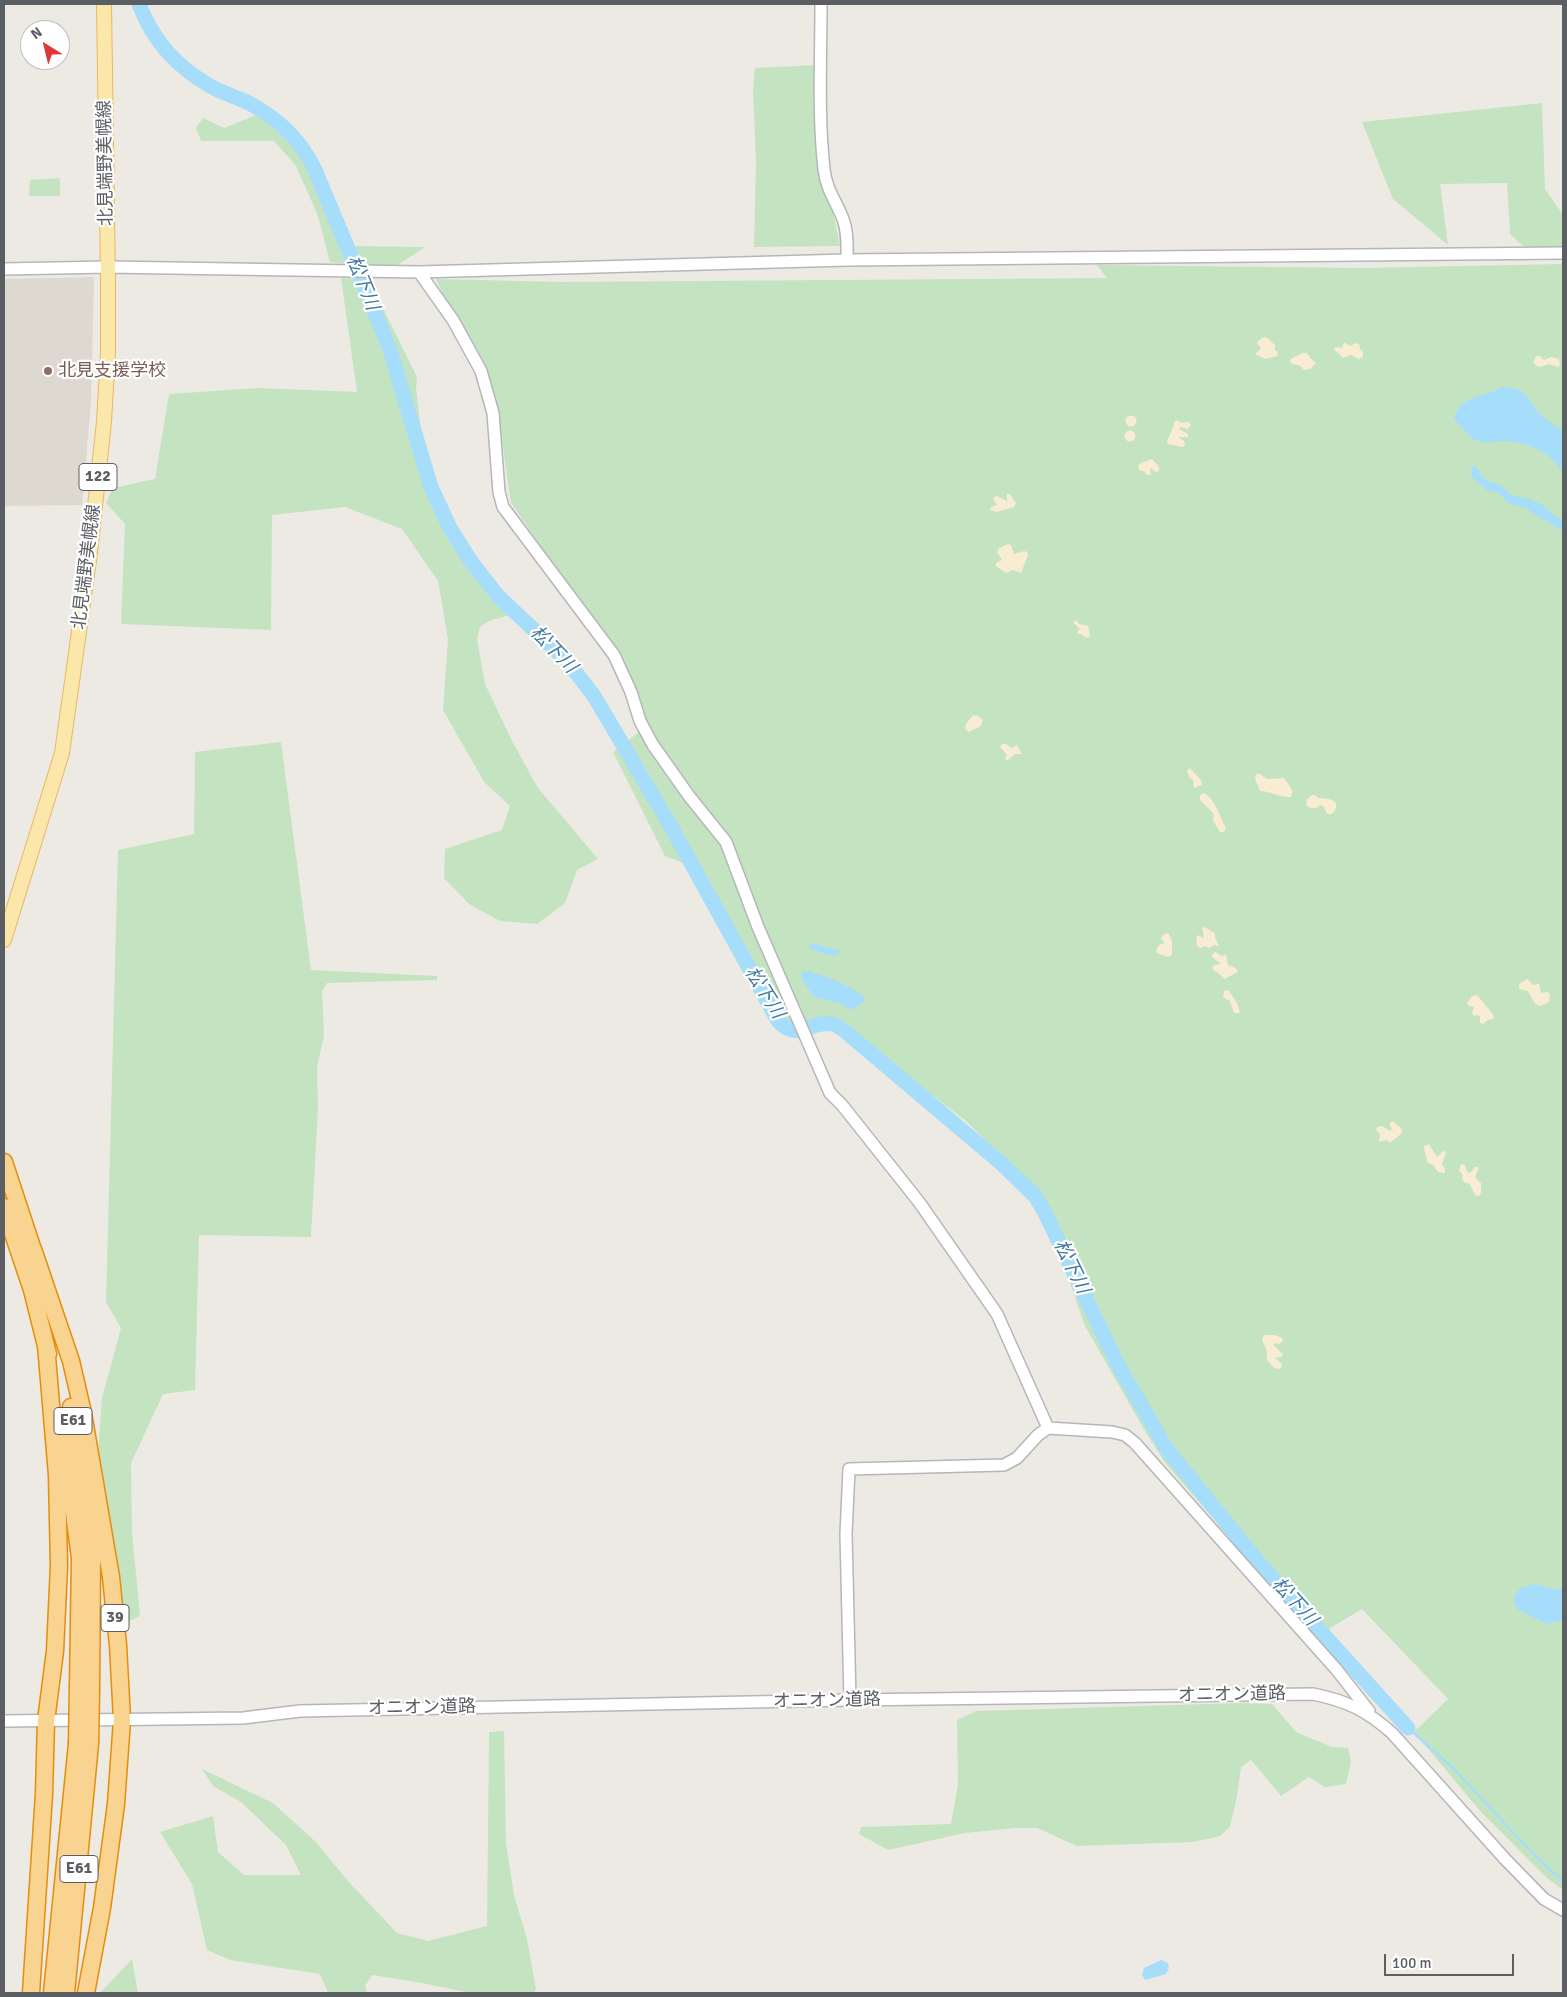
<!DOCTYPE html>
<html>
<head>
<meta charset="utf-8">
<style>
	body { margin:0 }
	#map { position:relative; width:1567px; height:1997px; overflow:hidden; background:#edeae3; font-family:Signika,sans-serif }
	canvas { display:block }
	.frame { position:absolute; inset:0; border:5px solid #5b5f63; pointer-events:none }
	.north { position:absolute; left:20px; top:20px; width:50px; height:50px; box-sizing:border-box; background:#fff; border:1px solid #bdbfc1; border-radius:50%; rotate:324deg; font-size:14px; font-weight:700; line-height:20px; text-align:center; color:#5b5f63 }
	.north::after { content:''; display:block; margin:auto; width:18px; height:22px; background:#e13638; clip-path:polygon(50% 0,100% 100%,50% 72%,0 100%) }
	.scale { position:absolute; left:1384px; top:1954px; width:130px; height:22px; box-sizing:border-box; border:2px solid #5b5f63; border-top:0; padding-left:6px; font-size:15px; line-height:18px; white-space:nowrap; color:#5b5f63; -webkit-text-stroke:4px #fff; paint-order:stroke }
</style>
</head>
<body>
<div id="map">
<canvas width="1567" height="1997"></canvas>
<div class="frame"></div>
<div class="north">N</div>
<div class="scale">100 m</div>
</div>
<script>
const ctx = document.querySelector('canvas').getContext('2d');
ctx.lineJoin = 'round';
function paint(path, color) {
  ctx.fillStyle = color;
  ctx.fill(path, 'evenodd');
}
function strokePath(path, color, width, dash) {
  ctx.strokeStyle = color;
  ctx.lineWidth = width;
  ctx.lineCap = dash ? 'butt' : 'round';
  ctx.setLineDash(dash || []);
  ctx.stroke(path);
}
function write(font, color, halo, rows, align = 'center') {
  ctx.font = font + ' Signika,"Noto Sans JP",sans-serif';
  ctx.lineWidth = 4.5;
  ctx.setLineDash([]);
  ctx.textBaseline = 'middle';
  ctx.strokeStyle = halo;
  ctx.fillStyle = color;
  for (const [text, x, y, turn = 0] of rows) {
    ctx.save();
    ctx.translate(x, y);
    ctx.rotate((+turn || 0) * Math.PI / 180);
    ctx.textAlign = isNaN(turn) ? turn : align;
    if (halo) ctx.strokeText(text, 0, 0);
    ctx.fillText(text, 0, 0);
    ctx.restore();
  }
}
paint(new Path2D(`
	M94 277 91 403 82 505 4 506V279Z`), '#ddd9d1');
paint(new Path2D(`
	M817 65 822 184 833 212 840 246 754 247 756 161 753 91 755 68Z
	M1542 103 1545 189 1563 215V248H1525L1510 234 1507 183 1440 184 1448 245 1393 199 1362 122Z
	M261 113 299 132 331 193 355 246 425 247 396 266H363L330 262 318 216 296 166 274 141H201L196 128 203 118 224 128Z
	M60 178V196H29L30 180Z
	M1563 264V1890L1547 1878 1481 1812 1414 1732 1448 1699 1362 1609 1317 1636 1165 1463 1142 1426 1085 1326 1039 1193 966 1121 832 1018 810 1026 790 1036 769 1020 683 863 665 856 613 752 647 726 600 632 511 503 497 407 484 362 445 300 436 279 561 282 1107 278 1097 265 1362 268Z
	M341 278 369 280 417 377 416 387 422 442 438 507 513 614 489 621 480 627 477 639 485 684 513 743 538 788 598 859 577 870 565 903 537 924 500 921 469 904 444 878 445 849 502 830 510 806 484 782 443 710 448 639 438 581 402 529 345 507 272 515 271 630 121 624 125 524 106 503 113 488 155 479 169 394 259 388 357 392Z
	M281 742 311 970 437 976V980L327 983 322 991 324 1036 317 1067 318 1108 311 1237 199 1235 195 1390 163 1394 131 1463 132 1532 140 1616 123 1624 98 1452 102 1398 121 1328 106 1302 118 850 194 834 195 752Z
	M1241 1703 1272 1704 1296 1732 1332 1747 1348 1748 1351 1762 1346 1784 1325 1787 1309 1777 1281 1796 1251 1760 1241 1767 1237 1796 1230 1827 1220 1836 1193 1842 1077 1846 1037 1828H1015L965 1833 888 1850 859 1834 861 1827 951 1824 958 1785 957 1720 976 1711Z
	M504 1731 506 1843 514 1895 527 1939 536 1989 534 1993H471L422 1983 372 1975 365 1986 367 1993H328L320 1974 230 1960 207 1950 192 1884 160 1832 213 1816 218 1852 244 1875H301L286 1845 241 1802 213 1786 202 1769 273 1803 317 1843 347 1880 397 1933 428 1941 487 1926 489 1732Z
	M132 1959 138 1993H100Z`), '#c4e4c1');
paint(new Path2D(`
	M1266 337 1275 345V350L1278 352 1277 356 1265 359 1255 354 1261 349 1257 342 1262 338Z
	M1344 342 1350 346 1356 343 1359 344 1360 349 1363 352V357L1359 359 1351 355 1343 358 1334 349 1336 347 1342 348Z
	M1303 353H1307L1310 358 1316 363 1310 369 1304 370 1299 365 1292 364 1290 361 1292 358Z
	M1536 356H1540L1544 360 1551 357 1559 359 1560 365 1558 367 1549 364 1539 367 1533 363Z
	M1125.5 421a5.5 5.5 0 1 1 11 0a5.5 5.5 0 1 1-11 0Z
	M1177 420 1181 423 1189 422 1191 425 1188 429 1181 427 1179 429 1188 434V437H1178L1184 441 1185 445 1183 447 1168 444 1167 441 1173 428 1174 422Z
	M1124.5 436a5.5 5.5 0 1 1 11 0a5.5 5.5 0 1 1-11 0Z
	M1152 459 1159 467V471L1156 472 1151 468 1150 470 1151 475H1147L1144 471H1140L1138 468 1139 464Z
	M1007 494H1010L1016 503 1014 507 997 512 990 510 991 507 997 505 993 500 994 497 997 496 1007 501Z
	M1008 544 1011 545 1014 554 1024 551 1027 552 1028 555 1021 573 1013 570 1006 573 996 566V563L1002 560 997 552 999 548Z
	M1076 620 1079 624 1088 626 1090 636 1086 638 1081 634H1078L1077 632 1080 629 1073 622Z
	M973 715 978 716 983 720 981 726 969 732 965 729 966 724Z
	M1002 744H1006L1012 748 1017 745 1022 754H1015L1007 761 1005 758 1007 755 1000 747Z
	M1190 768 1201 780 1202 785 1194 788 1193 780 1189 777 1187 770Z
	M1256 774H1260L1267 779 1284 778C1288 785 1295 789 1291 797 1280 798 1271 791 1260 791L1255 779Z
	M1204 793C1216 800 1219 816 1226 828L1224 832H1220L1213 821 1214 814 1200 800V795Z
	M1312 795H1315L1318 798C1329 798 1344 801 1332 814H1327L1324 807 1320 805 1316 808H1310L1306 805 1307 799Z
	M1204 927 1215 933V937L1219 946 1214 945 1209 948 1205 946 1201 948 1197 946 1196 938 1198 935 1203 938 1204 936 1202 928Z
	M1166 933 1169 934 1172 941V955L1168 957 1157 953 1156 950 1159 945 1165 943 1161 939 1162 936Z
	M1216 952 1221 956 1226 955 1228 965 1236 968 1238 972 1224 979C1221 974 1216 973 1212 968L1214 965 1221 964 1212 957 1213 953Z
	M1527 979 1533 985 1539 984 1541 993 1548 992 1550 995 1549 1002 1540 1006 1535 1004 1528 991 1519 989V984Z
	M1228 990C1233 997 1239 1004 1240 1013H1234L1230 1001 1223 997 1224 991Z
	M1477 995 1493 1014 1494 1019 1488 1020 1483 1024 1480 1023V1017L1478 1015 1474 1016 1472 1013 1474 1007 1469 1006 1467 1003 1472 996Z
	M1393 1121 1401 1128 1402 1133 1390 1143 1386 1140 1379 1142 1380 1134 1376 1130 1377 1127 1382 1126 1390 1131 1392 1129 1389 1123Z
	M1429 1144 1437 1157 1444 1150 1446 1153 1442 1164 1445 1169V1173L1438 1172 1433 1165 1428 1163C1426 1158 1424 1150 1424 1146Z
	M1461 1164 1465 1165 1467 1172 1470 1173 1475 1167H1479L1475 1178 1481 1183V1193L1479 1196 1475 1195 1469 1183H1465L1462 1179 1463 1175 1459 1171Z
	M1265 1335H1275L1282 1338 1283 1341 1279 1344 1275 1343 1273 1345 1283 1354 1282 1357 1275 1358 1282 1364 1281 1368 1278 1369 1274 1368 1267 1360C1268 1346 1263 1346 1262 1338Z`), '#f8ecd3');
paint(new Path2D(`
	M1503 387C1526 387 1527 399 1540 414 1547 421 1555 426 1563 431V474C1555 454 1526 442 1506 441 1496 441 1484 445 1475 440 1468 436 1459 425 1454 418 1462 394 1484 397 1503 387Z
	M1473 466H1476L1482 476 1488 481 1501 485 1513 496 1526 498 1542 504 1556 517 1563 520V531L1532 513 1527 508 1508 503 1499 493 1486 490 1472 477 1471 468Z
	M812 943 840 951 839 954 832 956 810 949 809 945Z
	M808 971C831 979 845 982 864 997V1001L853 1009H848L842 1004 814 997 803 981 801 972Z
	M1535 1584 1554 1589H1563V1620L1546 1624 1517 1609 1513 1599 1520 1588Z
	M1161 1960 1168 1963 1169 1968 1166 1974 1145 1980 1142 1975 1144 1968Z`), '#a6ddfb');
strokePath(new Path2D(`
	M1408 1728 1453 1768 1538 1859 1563 1881`), '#a6ddfb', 2.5);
strokePath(new Path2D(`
	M139 4C153 41 176 66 210 86 222 93 237 97 249 103 279 119 301 140 315 170L389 347 431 487 450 528 470 560 498 596 567 661 594 696 669 823 779 1022C799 1042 811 1020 832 1024 837 1025 842 1029 846 1032L1002 1164 1035 1196 1045 1213 1117 1363 1166 1448 1258 1562 1408 1728`), '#a6ddfb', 15);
const minor = new Path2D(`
	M821 4C821 57 818 116 824 169 826 189 836 201 843 219 848 232 847 246 847 260
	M4 269 108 267 419 272 847 260 1563 253
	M419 272 453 320 481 371 493 413 499 492 503 507 614 655 631 692 640 721 653 745 689 796 726 842 758 927 830 1093 842 1105 919 1202 997 1314 1048 1428
	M850 1700 846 1534 849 1469 1004 1465 1017 1458 1038 1435 1048 1428 1112 1432 1125 1435 1135 1443 1336 1669 1369 1711
	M4 1721 243 1718 300 1711 850 1700 1313 1694C1347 1701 1366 1710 1392 1733L1505 1859 1544 1899 1563 1910`);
const major = new Path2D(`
	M4 940 62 753 90 553 104 422 108 352V279L104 4`);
const highway = new Path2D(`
	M4 1162 36 1259
	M4 1207 32 1290 48 1354
	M33 1249 71 1361 83 1413 111 1577 118 1645 122 1720 116 1804 102 1908 86 1993
	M71 1407 83 1483 92 1561 91 1689
	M64 1437 80 1558 78 1686
	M31 1993 44 1794 46 1721 55 1651 59 1566 57 1475 46 1345
	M52 1993 77 1744
	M66 1993 90 1744`);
strokePath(minor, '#b4b6ba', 14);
strokePath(major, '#eab75f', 16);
strokePath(highway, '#e68d0b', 19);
strokePath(minor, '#fff', 11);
strokePath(major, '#fbe7aa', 14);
strokePath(highway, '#f8d490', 16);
const highwayBridge = new Path2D(`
	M77 1744 78 1686
	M90 1744 91 1689`);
strokePath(highwayBridge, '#e68d0b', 19, []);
strokePath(highwayBridge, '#f8d490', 16);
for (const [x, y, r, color] of [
	[48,371,5,"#8d6e63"]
]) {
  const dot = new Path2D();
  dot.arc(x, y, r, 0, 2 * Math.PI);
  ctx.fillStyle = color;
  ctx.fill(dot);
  strokePath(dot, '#fff', 2);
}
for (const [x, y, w] of [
	[98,477,38],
	[73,1421,38],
	[115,1618,28],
	[79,1869,38]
]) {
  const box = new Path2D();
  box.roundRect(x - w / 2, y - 13.5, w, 27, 4);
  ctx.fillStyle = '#fff';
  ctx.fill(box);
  strokePath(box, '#5b5f63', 1);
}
write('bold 16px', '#5b5f63', null, [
	["122",98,477],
	["E61",73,1421],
	["39",115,1618],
	["E61",79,1869]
]);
write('18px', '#5b5f63', '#fff', [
	["北見端野美幌線",106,163,-91],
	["北見端野美幌線",87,567,-83],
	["オニオン道路",1232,1695,-1],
	["オニオン道路",827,1701,-1],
	["オニオン道路",422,1708,-1]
]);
write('18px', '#785e54', '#fff', [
	["北見支援学校",58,371]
], 'left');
write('italic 19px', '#417aa3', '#fff', [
	["松下川",362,283,68],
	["松下川",553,650,46],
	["松下川",764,993,58],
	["松下川",1071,1267,64],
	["松下川",1294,1602,48]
]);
</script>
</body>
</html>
